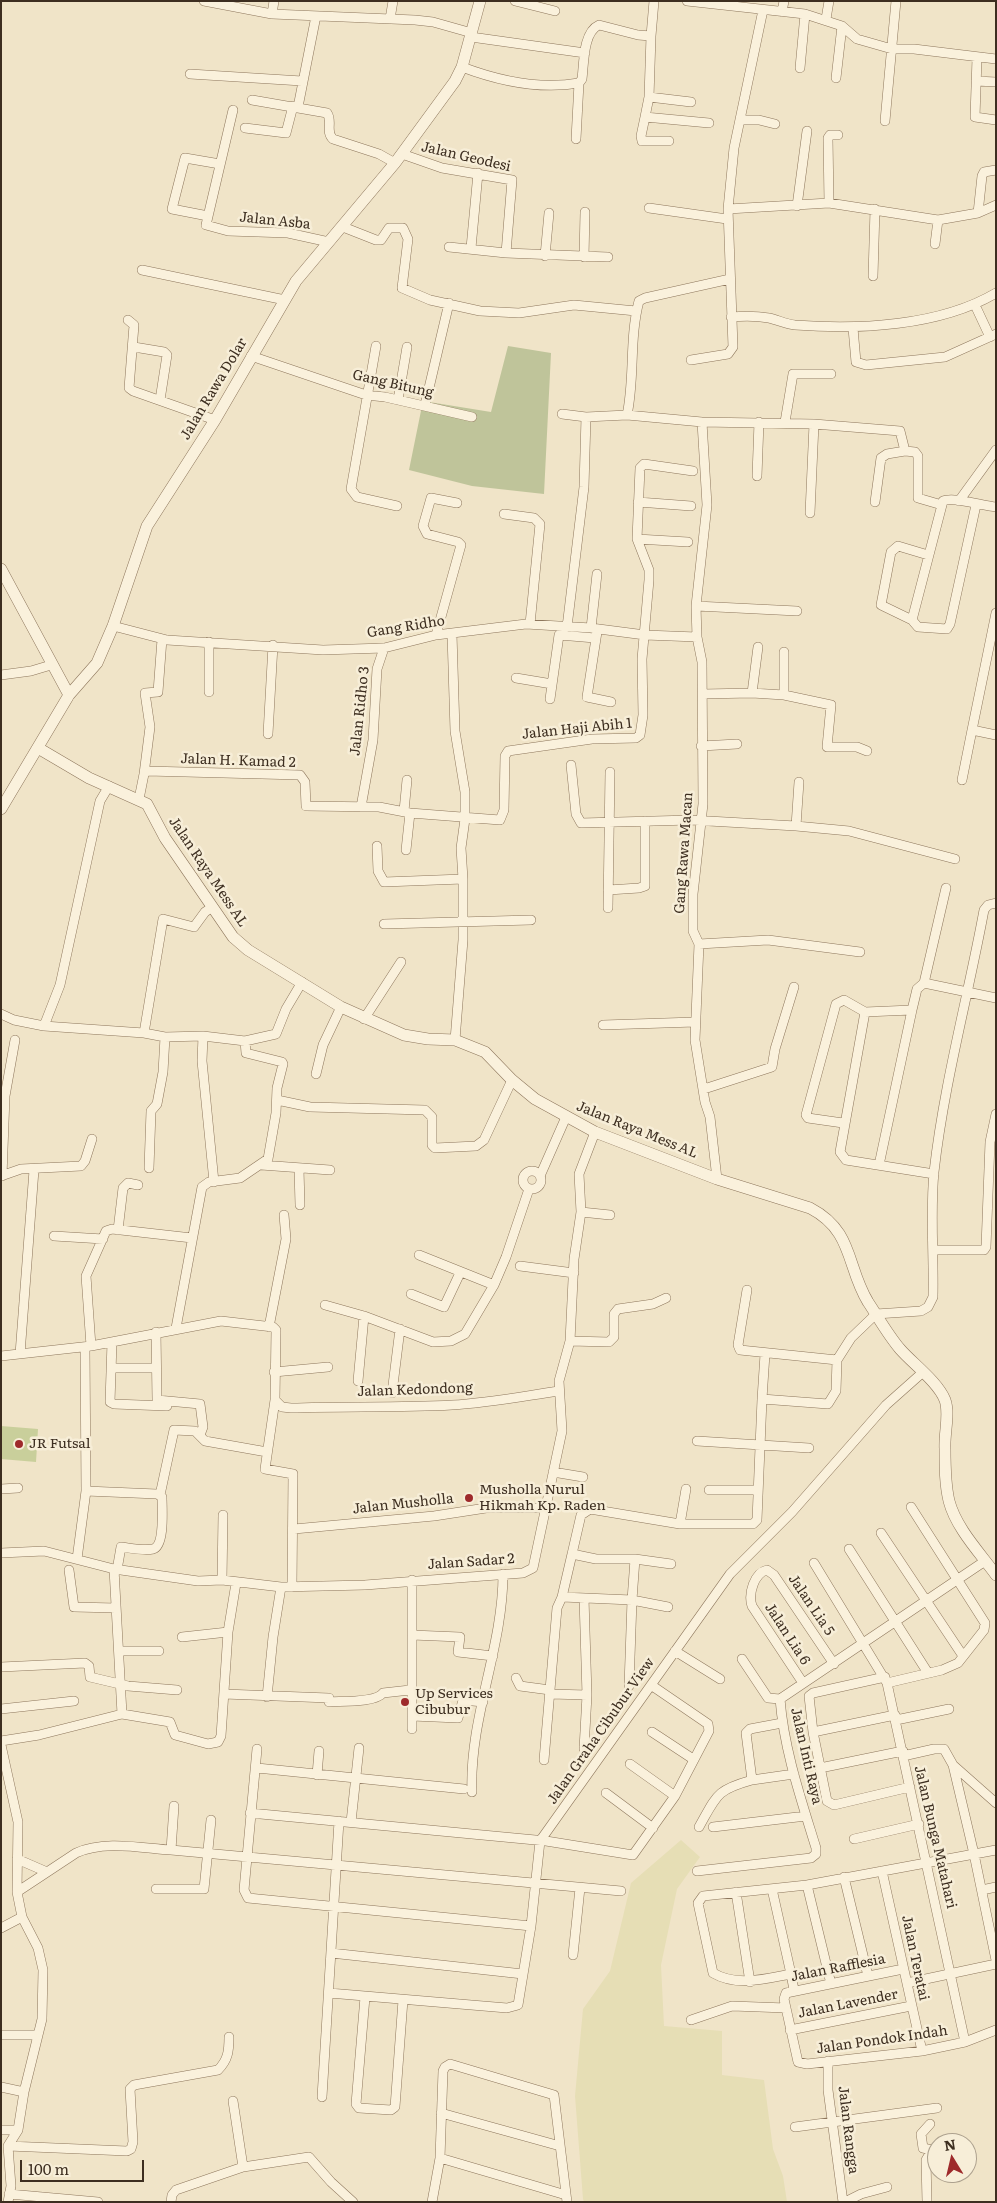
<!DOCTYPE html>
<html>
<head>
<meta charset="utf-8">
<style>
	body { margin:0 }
	#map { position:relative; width:997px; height:2203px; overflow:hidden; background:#f0e4c8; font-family:Literata,serif }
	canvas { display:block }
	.frame { position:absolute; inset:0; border:2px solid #3d2e20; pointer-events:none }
	.north { position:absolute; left:927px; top:2133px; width:50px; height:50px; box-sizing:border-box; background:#f7eed8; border:1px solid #ada18e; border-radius:50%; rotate:351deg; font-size:14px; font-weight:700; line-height:20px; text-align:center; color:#3d2e20 }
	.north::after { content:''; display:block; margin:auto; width:18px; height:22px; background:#9e2a2b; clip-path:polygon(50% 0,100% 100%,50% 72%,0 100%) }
	.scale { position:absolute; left:20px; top:2160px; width:124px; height:22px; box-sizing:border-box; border:2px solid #3d2e20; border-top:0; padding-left:6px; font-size:15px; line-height:18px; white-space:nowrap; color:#3d2e20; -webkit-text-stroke:4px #f7eed8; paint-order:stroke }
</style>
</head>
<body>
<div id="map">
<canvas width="997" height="2203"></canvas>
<div class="frame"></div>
<div class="north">N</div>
<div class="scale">100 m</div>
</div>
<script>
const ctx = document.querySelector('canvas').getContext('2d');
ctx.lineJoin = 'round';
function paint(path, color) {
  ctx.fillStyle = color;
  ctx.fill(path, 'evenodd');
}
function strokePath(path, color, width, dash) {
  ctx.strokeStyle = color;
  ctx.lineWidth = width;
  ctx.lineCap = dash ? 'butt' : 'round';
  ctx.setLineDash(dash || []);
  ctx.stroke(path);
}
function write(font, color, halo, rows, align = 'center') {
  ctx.font = font + ' Literata,serif';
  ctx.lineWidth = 5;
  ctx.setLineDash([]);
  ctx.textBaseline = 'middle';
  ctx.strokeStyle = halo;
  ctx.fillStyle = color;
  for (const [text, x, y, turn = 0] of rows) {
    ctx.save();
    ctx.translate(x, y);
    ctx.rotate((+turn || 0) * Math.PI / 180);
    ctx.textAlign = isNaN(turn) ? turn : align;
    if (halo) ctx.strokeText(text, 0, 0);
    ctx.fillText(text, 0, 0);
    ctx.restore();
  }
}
paint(new Path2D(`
	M681 1840 700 1857 677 1889 661 1965 664 2026 722 2031V2075L764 2080 773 2149 783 2176 787 2202H584L583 2199 575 2096 583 2009 610 1971 631 1883Z`), '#e6deb5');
paint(new Path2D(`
	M1 1426 38 1429 36 1462 1 1459Z`), '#c9cf9b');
paint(new Path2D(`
	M508 346 551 353 544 494 472 486 409 470 423 401 491 412Z`), '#bfc49a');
const minor = new Path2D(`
	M204 1 272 14 415 20 433 22 472 33
	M515 1 555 11
	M687 1 805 14 842 26 857 39 892 49H914L996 59
	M782 12 784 1
	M272 14 274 1
	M390 19 393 1
	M826 19 829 1
	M651 36 649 97 645 117 709 123
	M471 37 585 53
	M977 58 975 117 996 120
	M462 67C499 81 539 90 579 83
	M800 68 805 14
	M190 74 302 81
	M836 78 842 26
	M976 81 996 82
	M649 97 691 102
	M252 100 327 113C333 121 325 132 333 139L379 154 395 163
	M298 107 316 16
	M233 110 206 225 228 231 288 233 329 242
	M645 117 641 136 642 141H669
	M740 120H759L775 124
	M885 121 896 1
	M245 128 286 133 293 106
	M576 139 579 83 582 79C584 63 583 32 599 25L638 35 651 36 654 1
	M402 154 442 168 512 180 506 253
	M829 203 828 138 830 135H838
	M797 206 807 131
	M649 208 727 219
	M728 209 734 148 763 10
	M978 213 982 176 984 172 996 170
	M208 216 172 209 185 158 220 164
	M343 227 376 240H381L389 228H403L408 239 402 288 430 300 480 311 519 313 574 305 636 311
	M935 244 938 220
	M449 247 506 253 608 257
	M471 248 478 173
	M545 256 549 213
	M584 257 585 212
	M142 270 285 300
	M873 276 875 209
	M975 305 990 337
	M731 317C744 316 757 316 769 318 778 320 786 324 795 325 859 330 940 326 996 293
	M128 320 134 325 129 388 133 391 215 420
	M853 328 856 362 866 365 945 357 996 334
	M376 346 351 489 357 497 397 506
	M134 347 164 352 167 355 160 400
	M251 356 366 395 385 397 472 417
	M691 360 728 354 733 347 728 209 829 203 938 220 978 213 996 205
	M398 400 407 347
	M425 405 449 303
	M562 414 586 417 627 415C635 378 629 339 639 301L645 298 730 279
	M627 415 702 422 814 424 810 513
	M785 422 793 374H831
	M814 424 900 431 905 451 915 452 918 456V498L942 505
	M757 476 759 422
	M959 501 996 450
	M638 502 691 506
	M875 502 881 458 887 454 905 451
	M504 514 534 518 540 524 530 624
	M637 539 688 542
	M928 555 898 546 891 552 881 605 912 620 918 627 947 629 950 624 976 505
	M696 606 797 611
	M996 613 972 730 996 735
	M912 620 943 501C953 496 983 506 996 507
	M113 626 167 640 323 650 384 648 436 635 526 624 591 628 645 635 697 637 702 662 703 804 693 894V931L699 944 695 1040 705 1102 710 1117 717 1179
	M567 627 584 487 586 417
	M591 628 597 574
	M597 632 587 697 611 702
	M452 634 455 731 465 792V819L461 848 463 879V940L455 1040
	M436 635 461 545 458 542 427 534 423 526 431 498 457 503
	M697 637 696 606 707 505 702 422
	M209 642V692
	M1 675 31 671 51 665
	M516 678 552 684
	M752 693 758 647
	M703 694 752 693 784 695V652
	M784 695 831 705 827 747H857L867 751
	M550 699 559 635 595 638
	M268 734 273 645
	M701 746 737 744
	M571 765 576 814 581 823 691 820 796 826 849 831 955 859
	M144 774 150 727 145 693 158 692 162 639
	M962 780 972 730
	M139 799 144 774 147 771 300 775 305 782 306 806 379 807 410 813 500 820 504 810 505 756 508 751 592 739 636 738 640 735 643 715 642 659 649 580V570L637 539 640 468 644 464 693 471
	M361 807 373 740 377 669 384 648
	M404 811 407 780
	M796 826 799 782
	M377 846 378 871 384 882 463 879
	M406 850 410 813
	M608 890 639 888 645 886V821
	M608 908 610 772
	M384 924 531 920
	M699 944 768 940 860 952
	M924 983 996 998
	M865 1012 840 1152 846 1160 934 1174
	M1 1014 14 1020 44 1026 144 1033 165 1037 203 1036 245 1041 276 1034 286 1009 302 982
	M364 1019 401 962
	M603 1025 695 1022
	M44 1026 60 985 100 801 109 786
	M144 1033 163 919 194 927 205 912 211 908
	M203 1036 202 1061 214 1182
	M316 1074 323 1045 341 1007
	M704 1089 772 1067 775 1049 794 987
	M277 1100 310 1107 425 1110 432 1117V1145L435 1148 476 1146 484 1140 512 1080
	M843 1123 808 1118 806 1115 836 1004 844 1000 865 1012 912 1010
	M261 1165 330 1170
	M879 1165 912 1010 917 989 924 983 946 888
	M149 1168 151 1111 157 1104 163 1072 165 1037
	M299 1169 300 1205
	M523 1180a9 9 0 1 1 18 0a9 9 0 1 1-18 0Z
	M1 1176 21 1169 81 1166 85 1161 92 1139
	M2 1176 5 1096 15 1040
	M540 1176 566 1117
	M581 1212 610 1215
	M118 1230 123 1188 128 1183 138 1185
	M54 1236 103 1239
	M934 1250H984L986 1247 990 1142 996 1114
	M419 1255 494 1285
	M520 1266 574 1273
	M747 1290 738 1345 740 1350 837 1360
	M411 1294 444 1307 460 1273
	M325 1305 364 1316
	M269 1327 286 1239 284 1215
	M176 1328 202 1187 209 1182 240 1178 268 1159 276 1113 277 1088 283 1064 282 1062 246 1053 245 1041
	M156 1332 157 1400 200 1404 203 1427 200 1435
	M570 1341 609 1342 614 1337V1314L618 1309 653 1304 666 1298
	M112 1342 110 1402 114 1404 167 1406
	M91 1346 86 1276 106 1231 112 1229 192 1238
	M20 1354 34 1170
	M1 1356 91 1346 221 1321 273 1327 276 1330 275 1400 265 1469 293 1474 292 1587
	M112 1368H152
	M274 1372 328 1367
	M358 1381 364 1316 433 1342 451 1341 465 1334 494 1285 506 1257 529 1189
	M392 1393 400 1329
	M762 1399 765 1354
	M275 1400 282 1407 291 1408C345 1406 398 1408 452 1405 488 1403 524 1396 559 1391
	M697 1441 809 1448
	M553 1472 583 1477
	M1 1489 18 1488
	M709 1490H757
	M86 1491 157 1494 162 1497C162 1508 165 1546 153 1549 144 1551 130 1548 121 1547L117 1570
	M160 1495 174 1430 195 1431 205 1441 267 1452
	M680 1524 686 1489
	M294 1529 434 1516 486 1508H545
	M881 1533 963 1656
	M849 1549 928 1673
	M1 1553 44 1551 114 1569 198 1581 222 1580 281 1587 365 1585 523 1573 533 1568 562 1431 559 1381 570 1341 574 1259 581 1212 579 1174 595 1132
	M77 1559 86 1491 85 1347
	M635 1559 671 1564
	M814 1563 887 1683 965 2042
	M114 1569 122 1714
	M69 1570 74 1607 116 1608
	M222 1580 223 1515
	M412 1580V1729
	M562 1597 572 1554
	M412 1635 460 1637 458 1652 493 1656
	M182 1637 228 1632 236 1583
	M119 1651H159
	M675 1651 720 1679
	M742 1659 768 1698 780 1699
	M1 1667 85 1663 89 1666 90 1677 128 1686 177 1690
	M885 1677 813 1693 809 1696 813 1732 827 1801 834 1805 910 1787
	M516 1678 520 1686 550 1690
	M803 1683 752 1606C748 1594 754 1573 767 1570L774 1575 834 1664
	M887 1683 942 1670 958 1663 984 1630 985 1623 911 1507
	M629 1686 632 1600 668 1607
	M224 1694 329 1698V1702C341 1701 375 1703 383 1693L410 1690
	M550 1694 587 1695
	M267 1697 273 1637 281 1587
	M1 1709 74 1701
	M412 1716 458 1718 463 1700 483 1702
	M896 1720 949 1709
	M782 1723 750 1729 746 1733 752 1780 794 1774
	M652 1732 693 1759
	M813 1732 895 1715
	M1 1741 39 1735 122 1714 170 1722 175 1735 208 1744 218 1742 221 1736 228 1632
	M1 1745 18 1822 17 1892 22 1917 38 1948 43 1970 42 2019 24 2092 18 2130 8 2146 11 2186 8 2202
	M257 1749 244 1890 248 1898 531 1926
	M584 1749 587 1695 584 1598
	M903 1756 934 1749H944L953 1765 996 1803
	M544 1760 557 1608 562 1597 632 1600 635 1559H596L572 1554 581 1515 590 1509 680 1524H753L757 1520 762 1399 828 1404 836 1391 837 1360 851 1338 876 1314 921 1311 928 1307 933 1297C934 1257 930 1211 934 1172 944 1083 968 997 984 910L988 905 996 903
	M630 1764 675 1796
	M953 1765 974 1854 996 1960
	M257 1768 464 1789
	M820 1768 903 1751
	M317 1775 319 1751
	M472 1792C469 1718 503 1648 503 1574
	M606 1793 653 1828
	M250 1813 546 1841 633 1855 675 1796 709 1731 708 1724 651 1685
	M351 1822 359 1748
	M699 1827C717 1795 716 1790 752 1780
	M713 1827 806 1816
	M854 1839 919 1824
	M171 1850 174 1806
	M17 1859 47 1872
	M697 1871 811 1858 816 1854V1848C801 1799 784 1750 780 1699L985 1561
	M882 1871 922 2051
	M844 1877 868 1976
	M156 1889H204L211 1820
	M772 1889 791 1974
	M982 1890 996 1887
	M17 1892 76 1853C104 1840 141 1848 171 1850L621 1891
	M736 1892 750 1982
	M1 1928 22 1917
	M331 1953 523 1974
	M573 1955 580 1888
	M903 1969 786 1993 784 1999 798 2062 807 2064 922 2051 965 2042 996 2030
	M907 1983 996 1964
	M831 1984 807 1885 996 1850
	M794 1990 791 1974C765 1979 737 1987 713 1973L698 1903 703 1896 807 1885
	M329 1993 507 2008 518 2005 531 1926 540 1841 730 1574 792 1512 886 1405 922 1373
	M365 1997 356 2104 359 2108 391 2110 395 2107 403 2000
	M691 2020 732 2006 786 2008
	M790 2030 911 2006
	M1 2035H38
	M828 2061V2090L843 2202
	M1 2087 24 2092
	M322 2097 339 1821
	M233 2101 243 2167
	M441 2113 560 2146
	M795 2127 937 2108
	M1 2130H18
	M8 2146 127 2151 131 2149 133 2142 130 2089 134 2085 218 2070C228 2060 229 2051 229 2037
	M440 2158 566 2195
	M9 2194 98 2202
	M171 2202 172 2195 176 2190 243 2167 309 2157 331 2182 353 2202
	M432 2202 440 2158 443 2071 445 2067 450 2064 554 2095 567 2202
	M845 2202 861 2194 887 2187
	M927 2202 926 2160 932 2150 923 2148 921 2134 930 2124`);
const tertiary = new Path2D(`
	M1 569 69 695
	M38 748 89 778 147 804 165 838 233 937 248 950 341 1007 404 1035 428 1039 455 1040 485 1052 512 1080 535 1099 595 1132 717 1179 810 1208C854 1231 846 1266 868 1302 878 1317 888 1335 900 1349 912 1363 938 1382 945 1400 950 1414 944 1433 945 1449 945 1467 945 1484 949 1501 956 1528 980 1553 996 1575
	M1 809 69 695 97 663 113 626 147 526 215 420 296 281 395 163 455 81 462 67 480 1`);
strokePath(minor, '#8d765c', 10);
strokePath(tertiary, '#8d765c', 12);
strokePath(minor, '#faf1dc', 9);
strokePath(tertiary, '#faf1dc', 11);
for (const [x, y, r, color] of [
	[19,1444,5,"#9e2a2b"],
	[469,1498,5,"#9e2a2b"],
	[405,1702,5,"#9e2a2b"]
]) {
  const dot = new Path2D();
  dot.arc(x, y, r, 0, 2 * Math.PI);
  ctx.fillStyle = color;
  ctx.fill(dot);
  strokePath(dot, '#f7eed8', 2);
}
write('14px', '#3d2e20', '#f7eed8', [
	["Jalan Geodesi",466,157,13],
	["Jalan Asba",275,221,6],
	["Gang Bitung",393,384,13],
	["Jalan Rawa Dolar",214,389,-59],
	["Gang Ridho",406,627,-9],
	["Jalan Ridho 3",360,711,-84],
	["Jalan Haji Abih 1",577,729,-6],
	["Jalan H. Kamad 2",238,761,2],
	["Gang Rawa Macan",684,853,-86],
	["Jalan Raya Mess AL",208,872,56],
	["Jalan Raya Mess AL",637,1130,22],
	["Jalan Kedondong",415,1390,-2],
	["Jalan Musholla",403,1504,-6],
	["Jalan Sadar 2",471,1562,-4],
	["Jalan Lia 5",811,1605,56],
	["Jalan Lia 6",787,1634,57],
	["Jalan Graha Cibubur View",601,1731,-55],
	["Jalan Inti Raya",806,1756,77],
	["Jalan Bunga Matahari",935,1837,77],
	["Jalan Teratai",915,1958,78],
	["Jalan Rafflesia",838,1968,-11],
	["Jalan Lavender",848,2004,-11],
	["Jalan Pondok Indah",882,2040,-8],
	["Jalan Rangga",848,2130,83]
]);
write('14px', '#3d2e20', '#f7eed8', [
	["JR Futsal",29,1444],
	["Musholla Nurul",479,1490],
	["Hikmah Kp. Raden",479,1506],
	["Up Services",415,1694],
	["Cibubur",415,1710]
], 'left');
</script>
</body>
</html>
